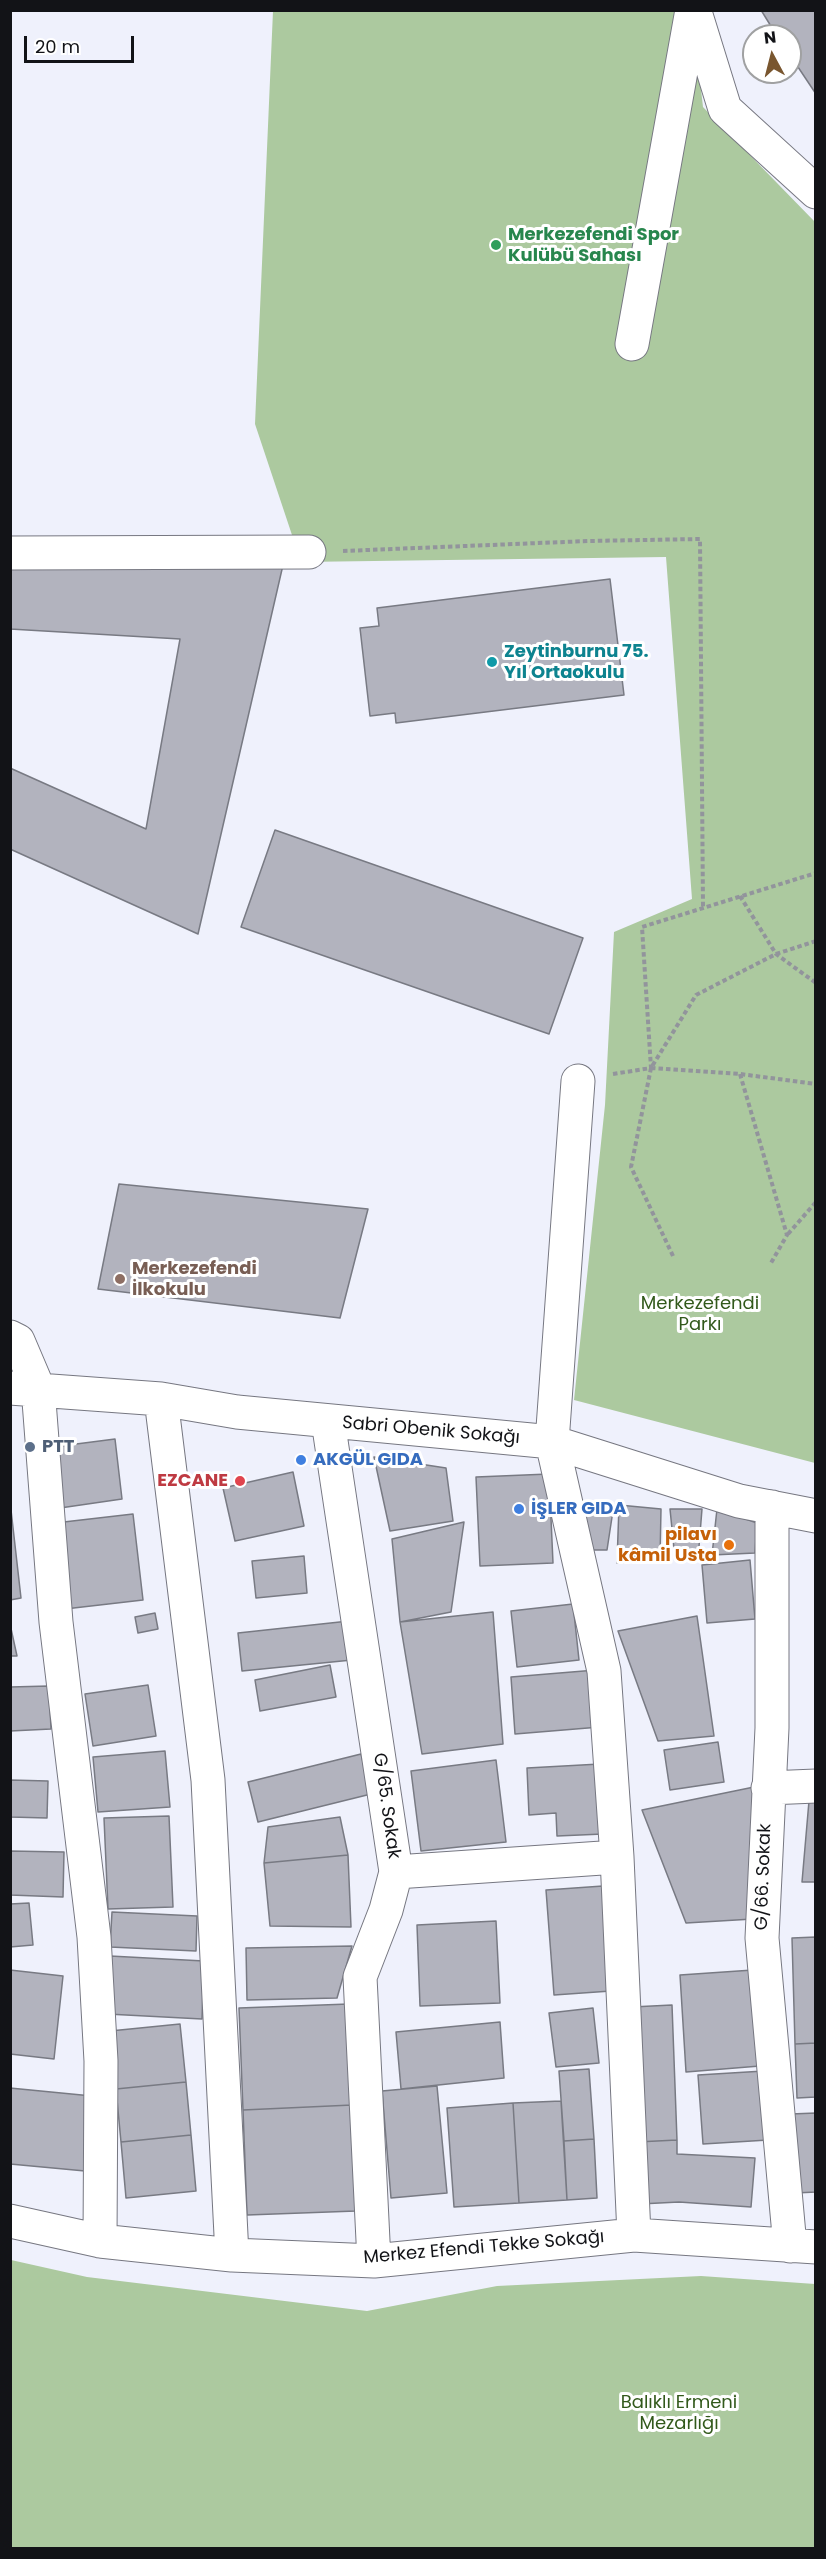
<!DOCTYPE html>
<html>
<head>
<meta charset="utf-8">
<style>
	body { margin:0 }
	#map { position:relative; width:826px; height:2559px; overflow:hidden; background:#eff1fc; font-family:Poppins,sans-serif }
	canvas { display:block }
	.frame { position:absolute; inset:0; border:12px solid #121317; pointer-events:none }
	.north { position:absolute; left:742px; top:24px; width:60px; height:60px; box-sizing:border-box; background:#fff; border:2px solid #a0a1a2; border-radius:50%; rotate:353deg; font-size:16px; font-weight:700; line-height:24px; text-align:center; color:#121317 }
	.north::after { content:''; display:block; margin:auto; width:21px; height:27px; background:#79562f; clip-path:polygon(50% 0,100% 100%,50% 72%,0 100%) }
	.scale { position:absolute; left:24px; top:36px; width:110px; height:27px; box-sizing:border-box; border:3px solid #121317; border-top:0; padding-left:8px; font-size:18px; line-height:21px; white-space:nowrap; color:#121317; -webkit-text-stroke:4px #fff; paint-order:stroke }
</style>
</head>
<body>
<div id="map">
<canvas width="826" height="2559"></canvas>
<div class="frame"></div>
<div class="north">N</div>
<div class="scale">20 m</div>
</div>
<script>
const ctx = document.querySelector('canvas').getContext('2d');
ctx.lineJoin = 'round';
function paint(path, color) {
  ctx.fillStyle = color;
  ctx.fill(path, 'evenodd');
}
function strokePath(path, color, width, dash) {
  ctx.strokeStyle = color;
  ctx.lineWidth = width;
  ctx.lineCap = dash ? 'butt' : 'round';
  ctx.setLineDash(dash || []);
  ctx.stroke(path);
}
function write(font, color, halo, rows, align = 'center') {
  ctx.font = font + ' Poppins,sans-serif';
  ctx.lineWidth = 6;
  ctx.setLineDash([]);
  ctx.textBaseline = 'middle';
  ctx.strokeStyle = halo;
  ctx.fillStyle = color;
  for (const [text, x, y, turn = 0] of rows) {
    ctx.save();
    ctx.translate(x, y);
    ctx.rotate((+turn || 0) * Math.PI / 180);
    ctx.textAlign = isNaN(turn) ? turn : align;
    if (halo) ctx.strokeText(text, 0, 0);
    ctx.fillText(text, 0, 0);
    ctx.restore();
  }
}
paint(new Path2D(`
	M273 11H692L703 107 815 222V1463L574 1400 605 1105 614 932 692 899 666 557 301 562 255 424Z
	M11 2260 87 2277 367 2311 497 2286 701 2276 815 2284V2548H11Z`), '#acc99f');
const building = new Path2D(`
	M761 10H816V94L790 55V36H777Z
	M10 565H283L198 934 10 849V768L146 829 180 639 10 629Z
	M610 579 624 695 396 723 395 713 370 716 360 628 379 626 377 608Z
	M275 830 583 938 549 1034 241 927Z
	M119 1184 368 1209 340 1318 98 1289Z
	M115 1439 122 1499 60 1508 53 1447Z
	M374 1457 446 1468 453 1521 390 1531Z
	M293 1472 304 1526 235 1541 223 1488Z
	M549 1474 553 1563 480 1566 476 1477Z
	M10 1501 21 1598 10 1600Z
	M614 1504 607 1550H577L572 1514Z
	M619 1505 661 1509 660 1560 617 1563Z
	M670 1509H702L698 1559H675Z
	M717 1509 757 1523 755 1553 712 1555Z
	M133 1514 143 1600 65 1609 55 1523Z
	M464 1522 451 1612 400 1622 392 1539Z
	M304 1556 307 1593 256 1598 252 1561Z
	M750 1560 755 1619 707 1623 702 1565Z
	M573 1604 579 1660 517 1667 511 1611Z
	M493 1612 503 1744 422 1754 400 1622Z
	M155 1613 158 1629 138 1633 135 1617Z
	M697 1616 714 1736 658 1741 618 1631Z
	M349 1621 352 1660 242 1671 238 1633Z
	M10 1624 17 1656H10Z
	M330 1665 336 1697 260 1711 255 1680Z
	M596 1670 600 1727 515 1734 511 1677Z
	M148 1685 156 1736 93 1746 85 1694Z
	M49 1686 51 1729 10 1731V1687Z
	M718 1742 724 1782 670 1790 664 1750Z
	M165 1751 170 1807 98 1812 93 1757Z
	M361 1754 371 1794 258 1822 248 1782Z
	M496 1760 506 1842 421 1851 411 1771Z
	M600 1764 603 1834 557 1836 556 1813 529 1815 527 1768Z
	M10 1780 48 1781 47 1818 10 1817Z
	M754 1787 753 1919 686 1923 642 1810Z
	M816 1800V1882H802L809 1801Z
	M169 1816 173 1907 108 1909 104 1818Z
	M340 1817 348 1855 264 1863 268 1827Z
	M10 1851 64 1852 63 1897 10 1895Z
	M348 1855 351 1927 270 1926 264 1863Z
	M603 1886 611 1991 554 1995 546 1890Z
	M29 1903 33 1945 10 1947V1904Z
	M112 1912 197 1916 196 1951 110 1947Z
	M496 1921 500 2003 420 2006 417 1925Z
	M816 1937V2043L795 2044 792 1938Z
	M352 1946 337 1998 247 2000 246 1948Z
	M110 1956 204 1961 202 2019 107 2014Z
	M10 1970 63 1976 54 2059 10 2054Z
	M753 1970 760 2066 686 2072 680 1975Z
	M349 2004 352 2105 243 2110 239 2008Z
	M672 2005 677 2140 637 2142 632 2007Z
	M593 2008 599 2063 556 2067 549 2013Z
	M500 2022 504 2078 401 2089 396 2032Z
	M180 2024 186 2082 116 2089 110 2031Z
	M816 2043V2097L797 2098 795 2044Z
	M589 2069 594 2139 564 2141 559 2071Z
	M764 2071 768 2140 703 2144 698 2075Z
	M186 2082 191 2135 121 2142 116 2089Z
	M437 2086 447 2193 391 2198 382 2091Z
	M10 2088 92 2096 85 2171 10 2164Z
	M561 2101 567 2200 519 2203 513 2103Z
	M513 2103 519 2203 454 2207 447 2108Z
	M352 2105 356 2211 247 2215 243 2110Z
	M816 2113V2192L795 2193 791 2114Z
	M191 2135 196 2191 126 2198 121 2142Z
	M594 2139 597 2198 567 2200 564 2141Z
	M677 2140V2154L755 2158 751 2207 679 2202 640 2204 637 2142Z`);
paint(building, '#b2b3be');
strokePath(building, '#787a83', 1.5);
const street = new Path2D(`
	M695 12 725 109 816 192
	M632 344 692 10
	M10 553 309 552
	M578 1081 552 1442 604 1671 617 1857 634 2235
	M10 1337 18 1341 38 1388 56 1622 94 1937 101 2061 100 2241
	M10 1388 161 1399 237 1412 552 1442 739 1501 816 1516
	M161 1399 208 1780 232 2255
	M328 1421 396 1872 386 1910 360 1977 374 2261
	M772 1507V1728L762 1938 790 2246
	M768 1788 816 1786
	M396 1872 617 1857
	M10 2221 100 2241 232 2255 374 2261 634 2235 816 2247`);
strokePath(street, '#767781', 35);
strokePath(new Path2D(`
	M343 551 588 541 700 539 703 907
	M740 896 776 954 816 983
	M651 1068 740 1074 816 1084
	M613 1074 651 1068 642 927 816 873
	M740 1074 787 1235 771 1263
	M788 1234 816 1202
	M673 1256 631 1167 651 1068 696 995 776 954 816 941`), '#92949c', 4, [4.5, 3]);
strokePath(street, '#fff', 33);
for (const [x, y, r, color] of [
	[496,245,6,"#2e9e5b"],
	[492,662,6,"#0f9aa8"],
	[120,1279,6,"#8d6e63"],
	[30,1447,6,"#5c6f8a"],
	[301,1460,6,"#3f7fe0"],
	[240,1481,6,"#e0444e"],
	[519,1509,6,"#3f7fe0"],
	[729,1545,6,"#e8710a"]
]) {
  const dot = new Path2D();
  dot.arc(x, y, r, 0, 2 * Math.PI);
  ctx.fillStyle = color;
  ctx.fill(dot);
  strokePath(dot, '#fff', 2);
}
write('bold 18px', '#27864d', '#fff', [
	["Merkezefendi Spor",508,235],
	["Kulübü Sahası",508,256]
], 'left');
write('bold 18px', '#0d838f', '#fff', [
	["Zeytinburnu 75.",504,652],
	["Yıl Ortaokulu",504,673]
], 'left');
write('bold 18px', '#785e54', '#fff', [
	["Merkezefendi",132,1269],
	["İlkokulu",132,1290]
], 'left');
write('18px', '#32591b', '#fff', [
	["Merkezefendi",700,1304],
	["Parkı",700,1325],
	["Balıklı Ermeni",679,2403],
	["Mezarlığı",679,2424]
]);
write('18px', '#121317', '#fff', [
	["Sabri Obenik Sokağı",431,1431,5],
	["G/65. Sokak",386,1806,82],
	["G/66. Sokak",764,1877,-88],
	["Merkez Efendi Tekke Sokağı",484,2248,-5]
]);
write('bold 18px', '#4e5e75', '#fff', [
	["PTT",42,1447]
], 'left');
write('bold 18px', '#366cbe', '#fff', [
	["AKGÜL GIDA",313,1460],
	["İŞLER GIDA",531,1509]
], 'left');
write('bold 18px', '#be3a42', '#fff', [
	["EZCANE",228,1481]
], 'right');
write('bold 18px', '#c56008', '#fff', [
	["pilavı",717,1535],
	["kâmil Usta",717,1556]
], 'right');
</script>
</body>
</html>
